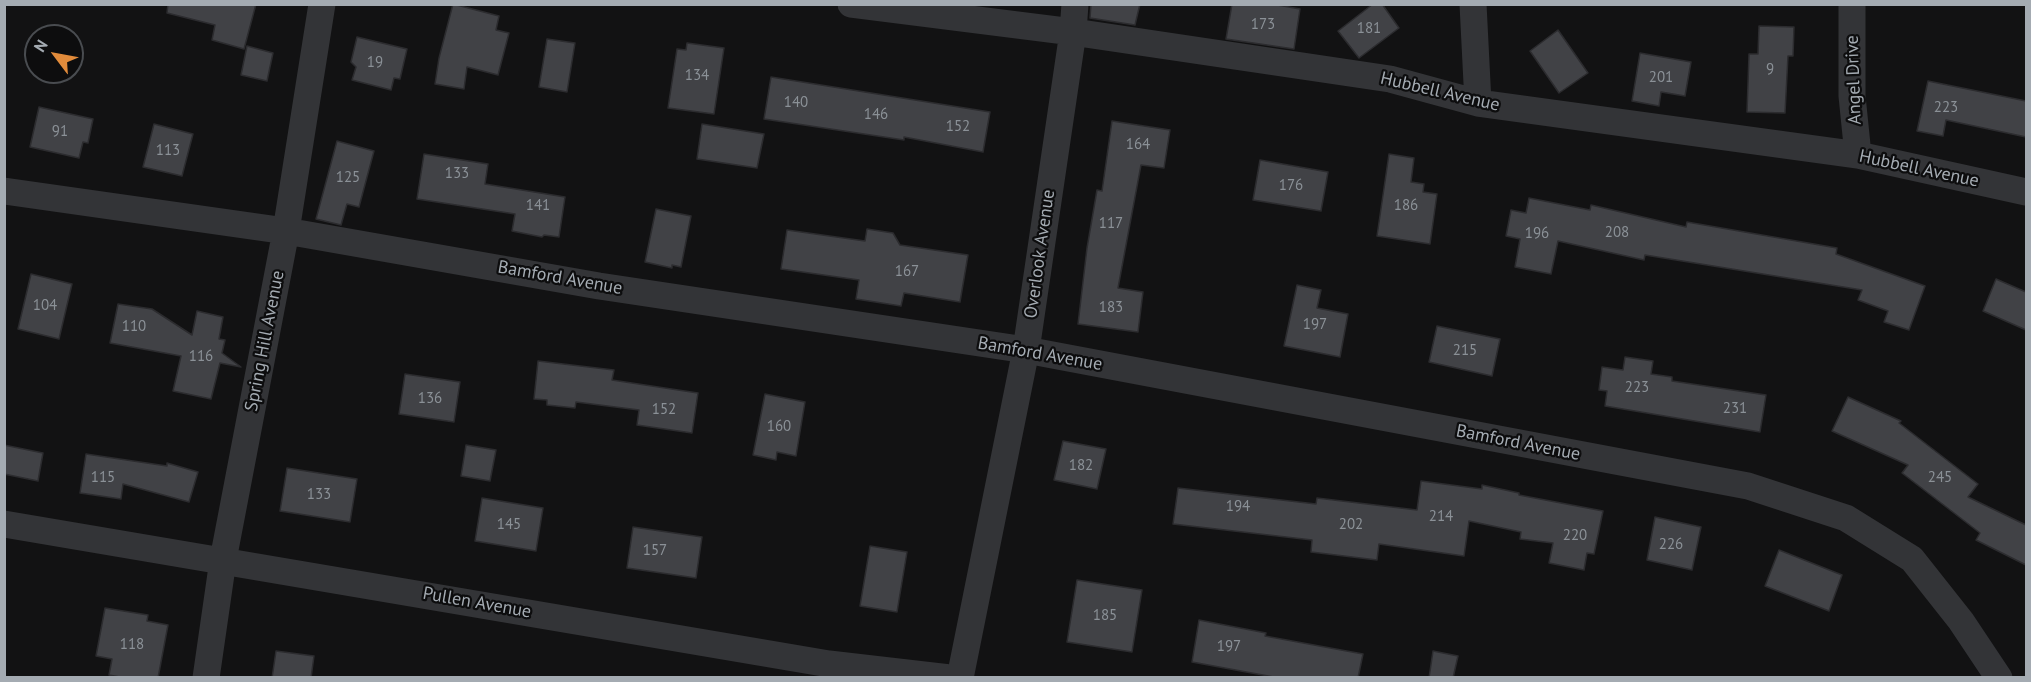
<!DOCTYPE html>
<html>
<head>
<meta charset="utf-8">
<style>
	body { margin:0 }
	#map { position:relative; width:2031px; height:682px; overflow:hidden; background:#121213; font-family:"PT Sans",sans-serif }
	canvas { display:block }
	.frame { position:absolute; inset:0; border:6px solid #a4abb2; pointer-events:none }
	.north { position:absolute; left:24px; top:24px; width:60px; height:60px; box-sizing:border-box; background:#0d0d0e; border:2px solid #494c50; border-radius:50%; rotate:302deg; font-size:16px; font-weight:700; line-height:24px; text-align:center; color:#a4abb2 }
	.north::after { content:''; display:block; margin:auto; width:21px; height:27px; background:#e18b3b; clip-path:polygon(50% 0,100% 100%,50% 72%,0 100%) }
</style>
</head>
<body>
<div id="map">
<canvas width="2031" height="682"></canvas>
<div class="frame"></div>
<div class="north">N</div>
</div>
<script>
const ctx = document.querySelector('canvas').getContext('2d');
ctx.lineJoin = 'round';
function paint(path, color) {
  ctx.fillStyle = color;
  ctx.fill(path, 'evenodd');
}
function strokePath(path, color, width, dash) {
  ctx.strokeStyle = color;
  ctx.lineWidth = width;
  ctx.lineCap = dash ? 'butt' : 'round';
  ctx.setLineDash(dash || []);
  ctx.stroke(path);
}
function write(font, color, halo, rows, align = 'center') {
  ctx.font = font + ' "PT Sans",sans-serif';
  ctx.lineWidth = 4.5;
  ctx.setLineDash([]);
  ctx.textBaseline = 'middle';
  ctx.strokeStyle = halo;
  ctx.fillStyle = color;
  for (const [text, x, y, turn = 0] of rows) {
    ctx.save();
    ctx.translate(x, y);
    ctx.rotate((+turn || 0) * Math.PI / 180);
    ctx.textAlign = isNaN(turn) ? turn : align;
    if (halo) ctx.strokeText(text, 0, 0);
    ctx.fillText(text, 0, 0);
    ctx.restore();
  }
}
const building = new Path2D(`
	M168 4H256L244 49 212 40 215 25 167 13Z
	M453 4 499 16 496 30 509 33 498 75 467 67 464 89 435 84 439 58Z
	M1091 4H1140L1135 25 1090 18Z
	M1232 4H1272L1300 9 1294 49 1226 39Z
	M1373 4H1382L1399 28 1359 58 1338 31Z
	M1759 26 1794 27 1793 56H1788L1785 113 1747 112 1749 54H1758Z
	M1558 30 1588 73 1559 93 1530 51Z
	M357 37 407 49 400 79 394 78 391 90 352 80 356 67 351 62Z
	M547 39 575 43 567 92 539 87Z
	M687 43 724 48 714 114 668 108 677 49 686 50Z
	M247 46 273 53 267 81 241 75Z
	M1640 53 1691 62 1685 96 1661 92 1659 106 1632 101Z
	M771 77 990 112 983 152 904 137V140L764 119Z
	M1928 81 2026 101V137L1946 120 1943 136 1917 131Z
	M39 107 93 119 88 143 83 142 79 158 30 147Z
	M1112 121 1170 130 1164 168 1141 165 1118 288 1143 292 1138 332 1078 324 1087 248 1097 190 1102 191Z
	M154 124 193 134 182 176 143 167Z
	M702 124 764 134 757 168 697 159Z
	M337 141 374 151 359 207 347 204 341 225 316 219Z
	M424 154 488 164 485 184 565 197 559 237 544 235 542 237 512 231 515 214 417 199Z
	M1389 154 1414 158 1411 182 1424 184 1423 192 1437 194 1430 244 1377 236Z
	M1260 160 1328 172 1321 211 1253 200Z
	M1529 198 1590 210 1591 205 1686 227 1687 222 1837 248 1836 254 1925 286 1909 330 1884 322 1888 311 1858 300 1862 290 1645 255 1644 260 1558 241 1551 274 1515 267 1520 239 1506 236 1511 210 1526 213Z
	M656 209 691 216 681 267 672 265V268L645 262Z
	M867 229 893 233 900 245 968 255 960 302 904 293 901 306 856 299 859 280 781 269 787 230 865 241Z
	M31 274 72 284 59 339 18 329Z
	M1996 279 2026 292V330L1983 311Z
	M1297 285 1321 290 1317 308 1348 314 1340 357 1284 346Z
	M118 304 152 309 192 335 197 311 223 317 219 339 225 340 222 353 241 367 220 363 211 399 173 391 181 356 110 343Z
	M1437 326 1500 339 1492 376 1429 362Z
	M1625 357 1653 361 1651 374 1672 377V381L1766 395 1760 432 1605 406 1607 391 1599 390 1602 367 1623 370Z
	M538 361 614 370 612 380 698 393 692 433 637 425 639 410 576 402 575 408 547 405V400L534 399Z
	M405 374 460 382 454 422 399 414Z
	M765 394 805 402 796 456 777 452 776 460 753 455Z
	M1848 397 1901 421 1899 423 1978 484 1968 497 2026 525V565L1976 540 1980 533 1902 473 1908 465 1832 431Z
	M1063 441 1106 449 1097 489 1054 480Z
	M4 445 43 453 38 481 4 474Z
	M466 445 496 450 490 481 461 476Z
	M86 454 167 466V463L198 472 189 502 123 484 121 499 80 493Z
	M287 468 357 479 350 522 280 511Z
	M1421 481 1482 489V485L1519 493V495L1603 511 1594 554 1587 553 1584 570 1549 563 1553 543 1520 539 1521 532 1469 521 1464 556 1379 544 1377 560 1311 552 1312 540 1173 524 1178 488 1316 504 1317 498 1417 510Z
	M482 498 543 508 536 551 475 541Z
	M1655 517 1701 527 1692 570 1647 560Z
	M633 527 702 537 696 578 627 568Z
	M870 546 907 552 897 612 860 606Z
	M1779 550 1842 575 1829 611 1765 586Z
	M1077 580 1142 590 1132 652 1067 642Z
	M105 608 148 615 147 621 168 625 158 678H125L109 675 112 659 96 656Z
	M1199 620 1266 633 1265 636 1363 654 1358 678H1279L1192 662Z
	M276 651 314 656 311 678H272Z
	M1433 651 1458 656 1453 678H1429Z`);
paint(building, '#414246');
strokePath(building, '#2c2c2f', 1.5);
strokePath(new Path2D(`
	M851 4 1073 32 1390 79 1478 103 1858 155 2026 192
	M1473 4 1478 103
	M1852 4V96L1858 155
	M4 191 286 231 599 286 1026 350 1748 486 1846 518 1912 559 1961 621 1999 678
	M4 524 829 664 950 678
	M206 678 223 560 286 231 322 4
	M960 678 1026 350 1073 32 1075 4`), '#333437', 27);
write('15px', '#8b9197', null, [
	["173",1263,25],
	["181",1369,29],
	["19",375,63],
	["9",1770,70],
	["134",697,76],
	["201",1661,78],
	["140",796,103],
	["223",1946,108],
	["146",876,115],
	["152",958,127],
	["91",60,132],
	["164",1138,145],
	["113",168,151],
	["133",457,174],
	["125",348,178],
	["176",1291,186],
	["141",538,206],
	["186",1406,206],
	["117",1111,224],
	["208",1617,233],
	["196",1537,234],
	["167",907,272],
	["104",45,306],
	["183",1111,308],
	["197",1315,325],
	["110",134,327],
	["215",1465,351],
	["116",201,357],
	["223",1637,388],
	["136",430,399],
	["231",1735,409],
	["152",664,410],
	["160",779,427],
	["182",1081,466],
	["115",103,478],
	["245",1940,478],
	["133",319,495],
	["194",1238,507],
	["214",1441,517],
	["145",509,525],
	["202",1351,525],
	["220",1575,536],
	["226",1671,545],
	["157",655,551],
	["185",1105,616],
	["118",132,645],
	["197",1229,647]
]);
write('18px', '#a4abb2', '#0d0d0e', [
	["Angel Drive",1854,80,-92],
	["Hubbell Avenue",1440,92,13],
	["Hubbell Avenue",1919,169,12],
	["Overlook Avenue",1040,254,-82],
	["Bamford Avenue",560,278,10],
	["Spring Hill Avenue",265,341,-79],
	["Bamford Avenue",1040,354,10],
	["Bamford Avenue",1518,443,11],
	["Pullen Avenue",477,603,10]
]);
</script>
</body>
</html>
